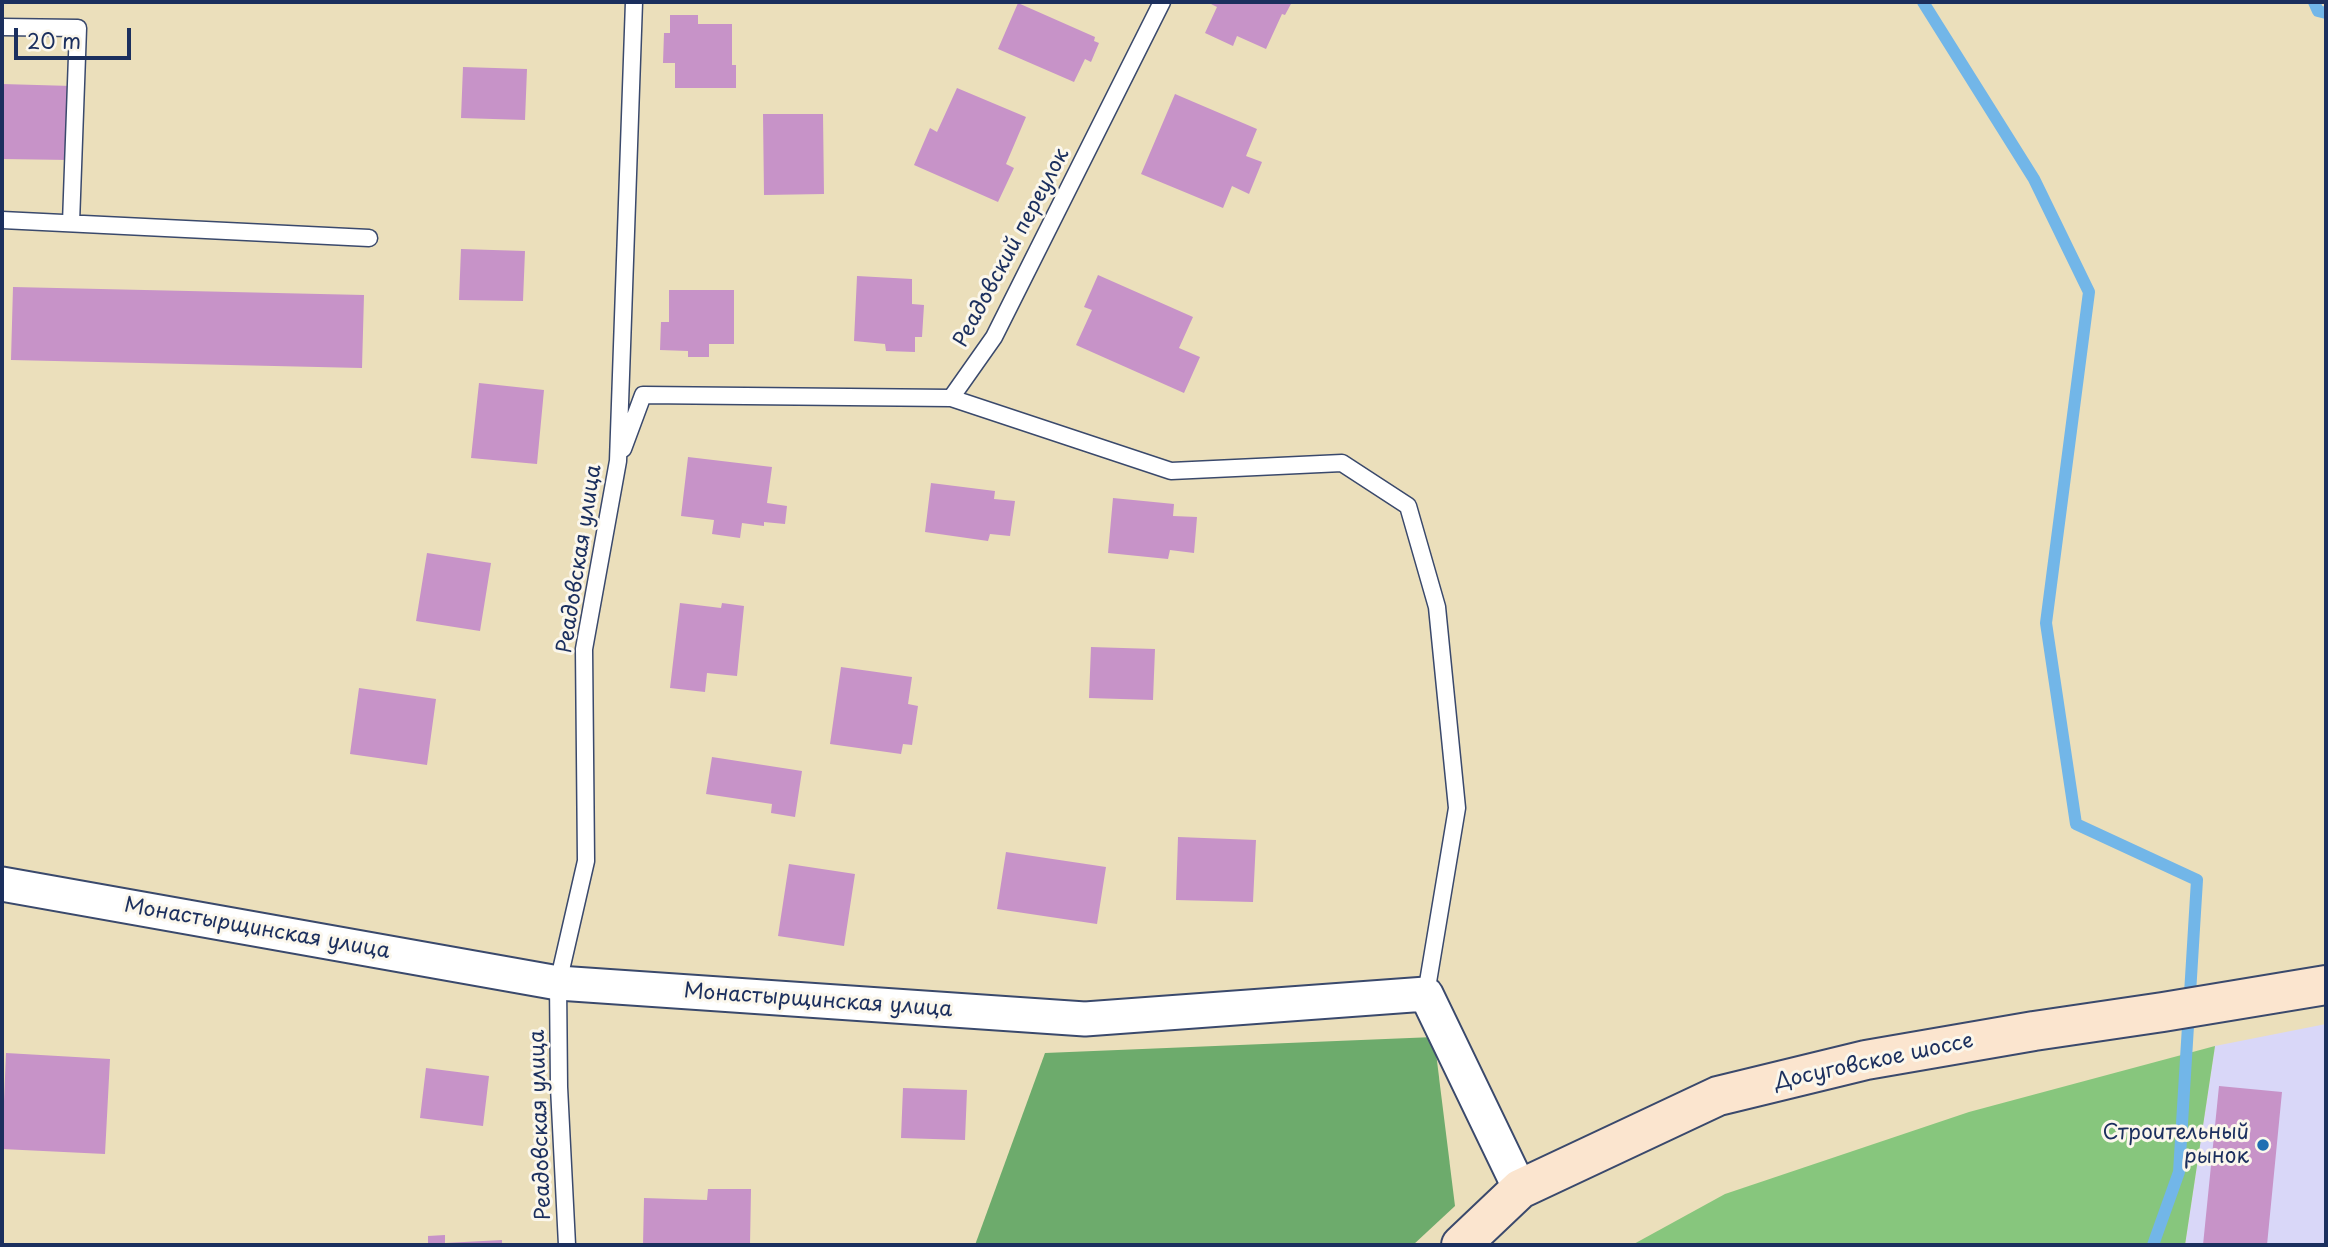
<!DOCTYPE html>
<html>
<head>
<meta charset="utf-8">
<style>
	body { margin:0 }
	#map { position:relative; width:2328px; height:1247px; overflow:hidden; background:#ebdfbb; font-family:"Playpen Sans",sans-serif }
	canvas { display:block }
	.frame { position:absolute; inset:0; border:4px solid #1b2f5e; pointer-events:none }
	.scale { position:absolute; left:14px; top:28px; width:117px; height:32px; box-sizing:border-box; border:4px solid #1b2f5e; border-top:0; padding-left:9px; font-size:21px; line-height:24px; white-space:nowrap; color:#1b2f5e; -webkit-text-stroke:5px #fbf7ec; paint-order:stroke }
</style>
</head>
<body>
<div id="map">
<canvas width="2328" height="1247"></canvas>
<div class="frame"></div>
<div class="scale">20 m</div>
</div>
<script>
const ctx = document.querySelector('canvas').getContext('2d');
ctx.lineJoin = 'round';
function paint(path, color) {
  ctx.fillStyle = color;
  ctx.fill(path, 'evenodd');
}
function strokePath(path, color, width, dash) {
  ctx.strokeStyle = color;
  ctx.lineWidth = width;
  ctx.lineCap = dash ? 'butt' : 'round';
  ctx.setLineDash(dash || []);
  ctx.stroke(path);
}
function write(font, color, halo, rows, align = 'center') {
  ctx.font = font + ' "Playpen Sans",sans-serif';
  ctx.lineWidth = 6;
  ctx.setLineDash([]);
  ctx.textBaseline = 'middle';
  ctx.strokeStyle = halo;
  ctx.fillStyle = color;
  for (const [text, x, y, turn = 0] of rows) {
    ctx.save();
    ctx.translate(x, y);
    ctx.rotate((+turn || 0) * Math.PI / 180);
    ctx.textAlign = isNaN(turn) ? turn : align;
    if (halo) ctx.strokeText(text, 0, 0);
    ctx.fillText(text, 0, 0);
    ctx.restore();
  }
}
paint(new Path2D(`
	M2326 1024V1245H2185L2215 1046Z`), '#d9d7f8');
paint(new Path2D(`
	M2215 1046 2185 1245H1632L1725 1194 1969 1112Z`), '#87c67d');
paint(new Path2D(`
	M1434 1037 1455 1206 1413 1245H975L1045 1053Z`), '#6dab6c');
strokePath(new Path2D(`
	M1923 2 2034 179 2089 292 2046 623 2076 824 2197 880 2179 1172 2153 1245
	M2314 2 2318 11 2326 13`), '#72b6e8', 12);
paint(new Path2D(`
	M1211 2H1292L1285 15 1282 14 1266 49 1237 36 1233 46 1205 33 1217 7 1211 4Z
	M1018 3 1095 37 1094 41 1099 43 1091 62 1085 59 1074 82 998 49Z
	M670 15H698V24H732V65H736V88H675V63H663L664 33H670Z
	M463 67 527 69 525 120 461 118Z
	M2 84 72 86 70 160 2 159Z
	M957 88 1026 117 1006 164 1014 168 998 202 914 165 930 128 937 132Z
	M1175 94 1257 129 1246 156 1262 162 1249 194 1232 186 1223 208 1141 174Z
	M763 114H823L824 194 764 195Z
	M461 249 525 251 523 301 459 300Z
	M1098 275 1193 317 1179 348 1200 357 1184 393 1076 345 1092 310 1084 307Z
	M857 276 912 279V304L924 305 922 337H915V352L886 351 885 344 854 341Z
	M13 287 364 295 362 368 11 360Z
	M669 290H734V344H709V357H688V351L660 350 661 322H669Z
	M479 383 544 390 537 464 471 458Z
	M688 457 772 467 767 503 787 506 785 524 764 522V526L742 523 740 538 712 534 714 520 681 516Z
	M931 483 995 491 994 499 1015 501 1010 536 990 534 988 541 925 532Z
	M1113 498 1174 504 1173 516 1197 517 1194 553 1170 550 1168 559 1108 553Z
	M427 553 491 563 480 631 416 621Z
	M680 603 721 608 722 603 744 606 737 676 707 673 705 692 670 688Z
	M1091 647 1155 649 1153 700 1089 698Z
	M841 667 912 677 908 704 918 706 912 745 903 744 901 754 830 744Z
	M359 688 436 699 427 765 350 754Z
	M712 757 802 771 795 817 771 813 772 804 706 794Z
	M1178 837 1256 840 1253 902 1176 900Z
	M1006 852 1106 867 1097 924 997 909Z
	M789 864 855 874 844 946 778 936Z
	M6 1053 110 1059 105 1154 2 1149Z
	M426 1068 489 1076 483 1126 420 1118Z
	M2219 1086 2282 1092 2267 1245H2203Z
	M903 1088 967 1090 965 1140 901 1138Z
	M708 1189H751L750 1245H643L644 1198 707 1200Z
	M445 1235V1243L502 1240V1245H428V1236Z`), '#c793c8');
const service = new Path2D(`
	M2 27 78 28 71 223
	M2 220 369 238
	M951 398 1171 471 1342 463 1408 506 1437 607 1457 808 1426 994
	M623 449 643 395 951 398 994 337 1162 2
	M567 1245 559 1087 558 983 586 861 584 649 618 461 634 2`);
const minor = new Path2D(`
	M2 884 558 983 1085 1019 1426 994 1520 1189`);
const secondary = new Path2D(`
	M1461 1245 1520 1189 1718 1096 1866 1060 2034 1031 2163 1012 2326 985`);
strokePath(service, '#3a496c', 19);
strokePath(minor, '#3a496c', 37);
strokePath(secondary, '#3a496c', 42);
strokePath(service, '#fff', 16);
strokePath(minor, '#fff', 33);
strokePath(secondary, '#fbe5cf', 38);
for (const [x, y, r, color] of [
	[2263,1145,7,"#1f6fb2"]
]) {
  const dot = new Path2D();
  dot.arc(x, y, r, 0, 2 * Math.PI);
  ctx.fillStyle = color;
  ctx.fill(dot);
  strokePath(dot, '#fbf7ec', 2.5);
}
write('21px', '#1b2f5e', '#fbf7ec', [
	["Реадовский переулок",1012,248,-62],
	["Реадовская улица",580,559,-81],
	["Монастырщинская улица",257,929,10],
	["Монастырщинская улица",818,1001,4],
	["Досуговское шоссе",1874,1062,-12],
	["Реадовская улица",541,1125,-92]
]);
write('21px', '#1b2f5e', '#fbf7ec', [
	["Строительный",2249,1133],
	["рынок",2249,1157]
], 'right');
</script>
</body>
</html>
